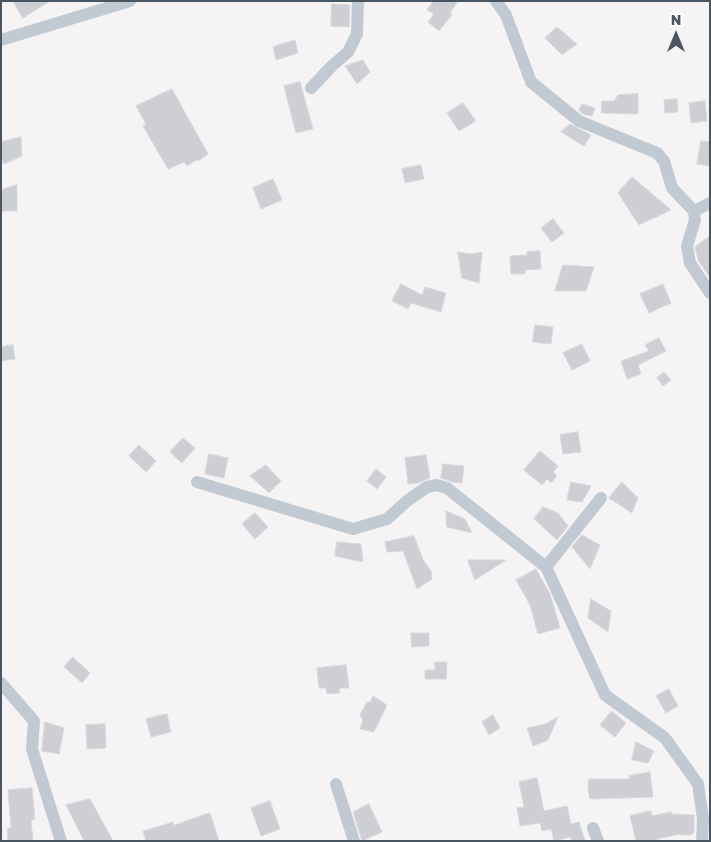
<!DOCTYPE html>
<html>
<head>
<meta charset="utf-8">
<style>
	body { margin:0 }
	#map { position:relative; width:711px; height:842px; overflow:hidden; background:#f5f3f3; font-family:"Golos Text",sans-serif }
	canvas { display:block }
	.frame { position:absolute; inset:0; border:2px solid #4a5661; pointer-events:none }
	.north { position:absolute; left:651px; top:10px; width:50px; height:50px; -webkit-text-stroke:4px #fff; paint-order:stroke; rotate:0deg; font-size:14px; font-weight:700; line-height:20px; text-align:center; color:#4a5661 }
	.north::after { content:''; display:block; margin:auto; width:18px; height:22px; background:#4a5661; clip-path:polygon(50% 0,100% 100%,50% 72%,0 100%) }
</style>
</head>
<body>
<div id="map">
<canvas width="711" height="842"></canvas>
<div class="frame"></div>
<div class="north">N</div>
</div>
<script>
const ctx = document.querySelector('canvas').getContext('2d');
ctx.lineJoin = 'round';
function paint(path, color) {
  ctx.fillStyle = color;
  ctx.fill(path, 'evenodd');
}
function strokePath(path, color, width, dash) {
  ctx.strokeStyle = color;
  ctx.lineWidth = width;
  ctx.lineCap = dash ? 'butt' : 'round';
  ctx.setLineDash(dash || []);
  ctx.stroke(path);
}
const building = new Path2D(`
	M13 1H50L23 18Z
	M434 1H458L450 13 452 15 439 31 428 22 434 14 427 10Z
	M332 4 350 5 349 27 331 26Z
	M557 27 577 44 562 55 545 38Z
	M295 40 298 53 276 60 273 47Z
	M363 60 370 72 357 84 345 66Z
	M300 82 313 129 296 133 284 86Z
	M172 89 208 154 198 161 196 160 187 166 184 162 168 169 143 126 146 124 136 106Z
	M638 94V114L601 113 602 101H614L618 95Z
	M677 99 678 112 665 113 664 100Z
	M705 101 707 121 691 123 689 103Z
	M463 103 476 121 459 131 447 113Z
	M582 104 595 108 592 116 583 114 579 110Z
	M570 124 591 135 584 146 561 132Z
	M21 137 22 156 4 164 1 157V142Z
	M701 141 710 142V166L697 164Z
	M421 165 424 179 405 183 402 169Z
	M632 177 671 210 639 225 618 193Z
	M273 179 282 200 261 209 253 188Z
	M17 185V211H1V190Z
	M553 219 564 233 552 242 541 228Z
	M710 236V278L698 260 695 247Z
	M540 251 541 269 525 270V274H511L510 256 527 255V252Z
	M458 252 470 254 482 252 479 283 462 278Z
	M563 265 594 267 586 291H555Z
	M401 284 422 295 425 287 446 293 441 312 411 303 408 309 392 301Z
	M663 284 671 303 649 313 640 294Z
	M535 325 553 327 551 344 533 342Z
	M659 338 666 351 638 365 641 374 627 379 621 361 649 351 645 345Z
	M582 344 590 361 572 370 563 353Z
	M13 345 15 359 1 361V347Z
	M664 372 671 380 663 386 657 378Z
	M578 432 581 452 563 454 560 435Z
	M183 438 195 448 182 463 170 452Z
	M139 445 156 461 146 472 129 456Z
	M540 451 558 466 553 472 557 476 551 483 547 479 542 485 524 470Z
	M209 454 228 458 224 478 205 474Z
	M426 455 430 478 418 483 408 484 405 458Z
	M443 464 464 466 462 483 452 482 441 478Z
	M266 465 281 481 269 493 250 476Z
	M376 469 386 477 377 489 367 481Z
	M571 482 591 486 582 502 567 500Z
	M622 482 638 498 632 513 609 498Z
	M543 507 558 513 568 526 557 540 534 519Z
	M446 511 465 519 472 533 447 527Z
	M255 513 268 527 255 539 242 524Z
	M582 535 600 545 590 569 572 547Z
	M414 536 423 560 431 571 432 579 417 589 403 551 387 552 385 542Z
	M337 542 361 544 363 562 335 556Z
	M468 560H506L475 580Z
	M536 569 550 594 560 628 538 634 530 605 516 580Z
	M591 599 611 611 608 632 588 618Z
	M411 633H429V646L412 647Z
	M73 657 90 673 82 683 64 667Z
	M435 662H447L446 679H425V670H435Z
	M346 665 349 688H339L340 693 327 694 326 688H319L317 668Z
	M669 689 678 706 666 713 656 696Z
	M373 696 387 705 374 732 360 729 363 720 360 715 367 702H370Z
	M612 711 626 723 615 737 600 725Z
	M167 714 171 732 151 737 146 719Z
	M493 715 500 728 489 735 482 722Z
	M558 717 548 740 533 746 527 728 545 724Z
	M45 722 64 728 59 754 42 751Z
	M105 724 106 748 87 749 86 725Z
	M636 742 654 751 648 763 632 760Z
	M650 772 653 797 590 799 588 790 589 779H630L629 776Z
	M537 778 544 811 567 806 571 824 579 822 585 841H572L571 837 554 841 551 829 542 831 540 823 520 826 517 808 524 807 519 782Z
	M32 788 35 819 31 820 33 841H8L7 829 11 828 8 790Z
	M90 799 113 841H84L66 805Z
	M270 801 280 829 261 836 251 808Z
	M369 804 382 832 362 841 353 812Z
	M651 811 652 816 671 812V814L694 815V832L691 835H681V834L657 839 658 841H636L630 816Z
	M210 813 219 841H146L143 831 173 822 174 825Z`);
paint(building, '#cdcfd5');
strokePath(building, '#d7d9de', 1);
strokePath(new Path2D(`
	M496 1 506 15 531 82 579 121 657 153 664 161 672 188 694 211 695 220 687 246 690 263 710 293
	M1 40 130 1
	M311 88 332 66 348 52 357 34 358 1
	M694 211 710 203
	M197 482 353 529 387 519 407 501 427 487 437 485 447 488 546 567 605 695 665 738 698 784 703 819 702 841
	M546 567 601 498
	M1 683 34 721 32 749 61 841
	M336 784 354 841
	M593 828 598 841`), '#c1cad2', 12);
</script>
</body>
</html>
